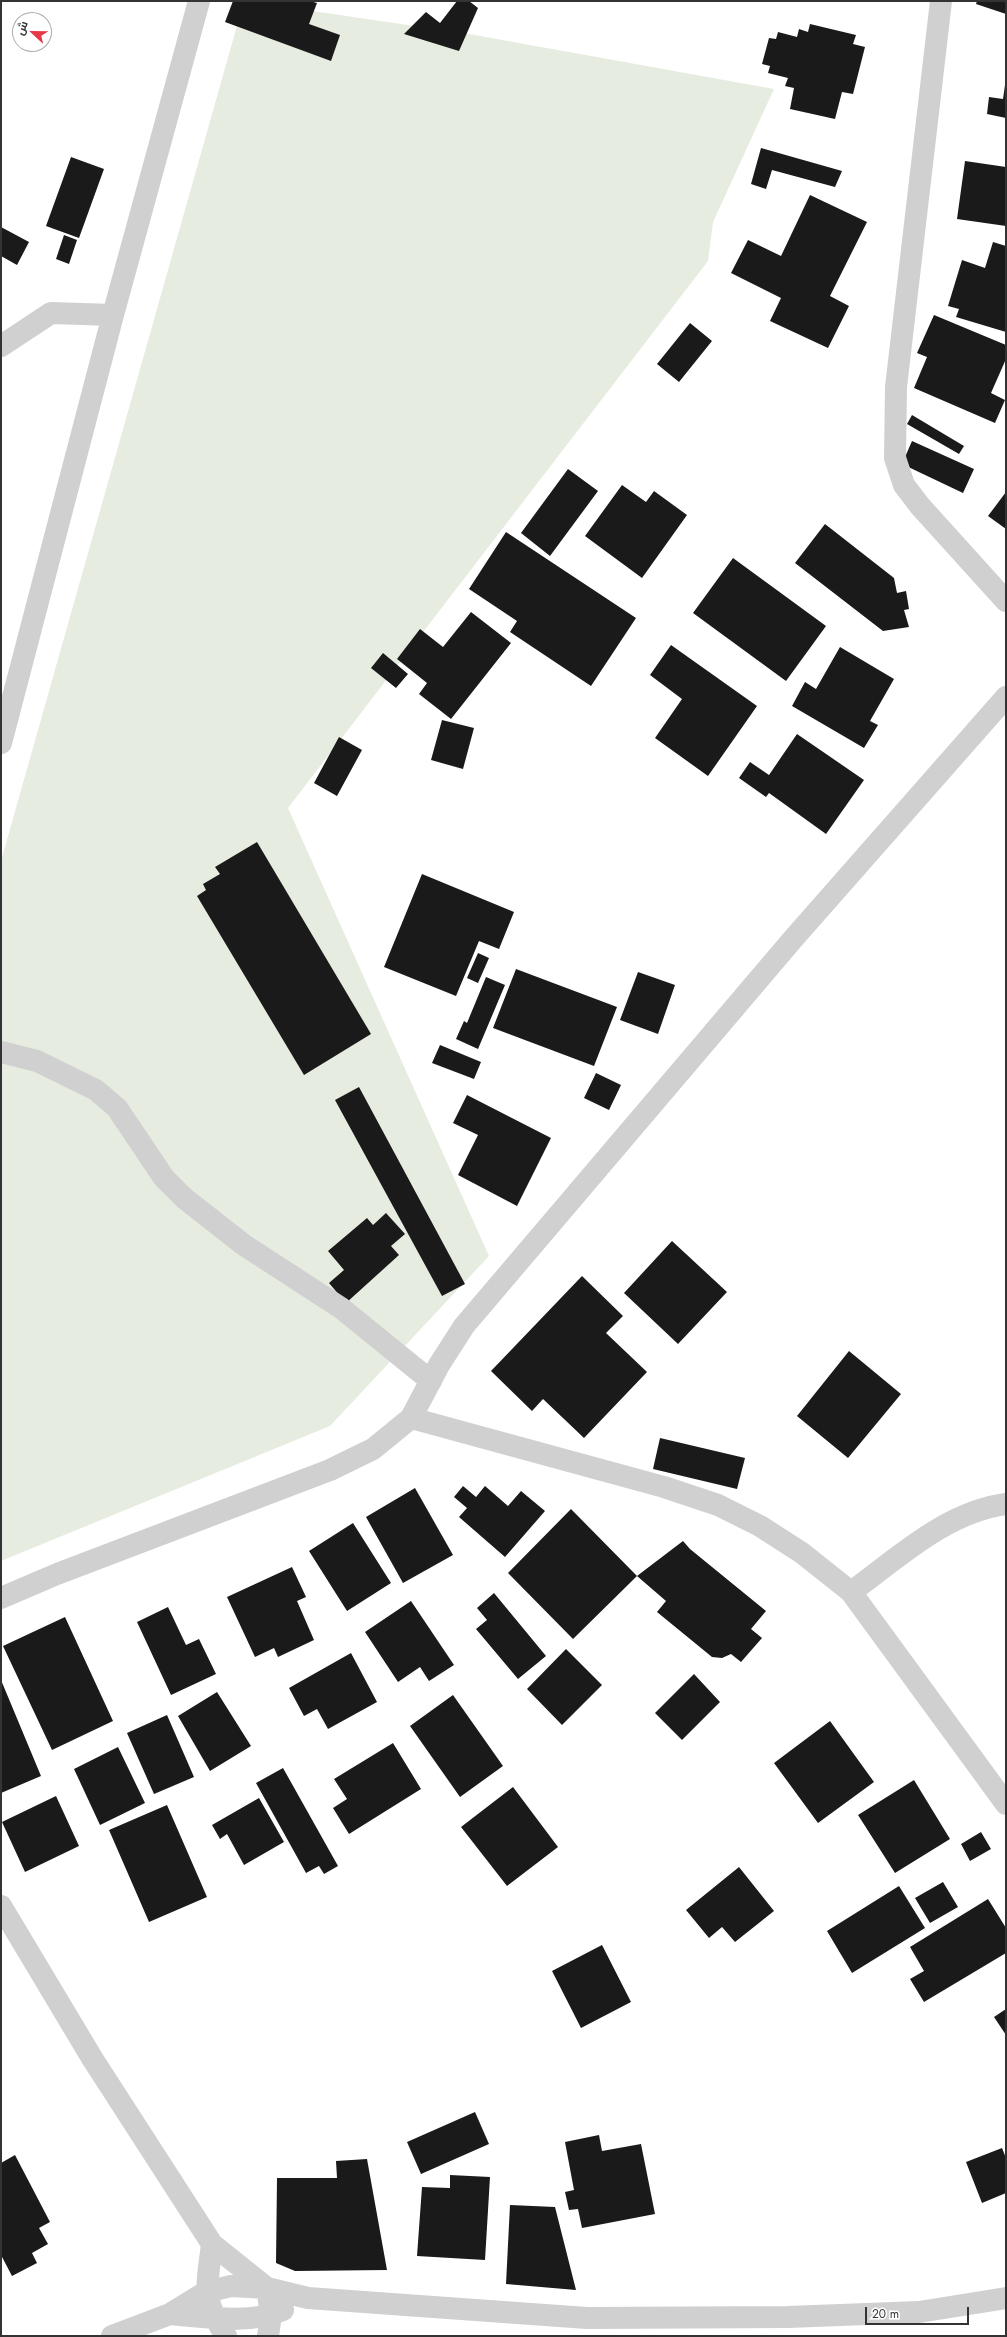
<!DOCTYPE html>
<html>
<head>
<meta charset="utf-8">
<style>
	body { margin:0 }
	#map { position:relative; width:1007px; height:2337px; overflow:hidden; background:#fff; font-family:Jost,Cairo,sans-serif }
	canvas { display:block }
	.frame { position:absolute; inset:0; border:2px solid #333; pointer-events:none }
	.north { position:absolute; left:12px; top:12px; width:40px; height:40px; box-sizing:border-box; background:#fff; border:1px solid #adadad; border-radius:50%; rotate:292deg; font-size:11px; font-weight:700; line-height:16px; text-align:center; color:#333 }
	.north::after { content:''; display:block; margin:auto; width:14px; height:18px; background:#e63946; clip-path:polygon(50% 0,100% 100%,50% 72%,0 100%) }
	.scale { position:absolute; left:865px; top:2307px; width:104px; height:18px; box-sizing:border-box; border:2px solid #333; border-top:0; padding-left:5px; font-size:12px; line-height:14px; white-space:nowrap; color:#333; -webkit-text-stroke:3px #fff; paint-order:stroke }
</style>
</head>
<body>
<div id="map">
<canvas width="1007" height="2337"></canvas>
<div class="frame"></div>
<div class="north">ش</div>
<div class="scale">20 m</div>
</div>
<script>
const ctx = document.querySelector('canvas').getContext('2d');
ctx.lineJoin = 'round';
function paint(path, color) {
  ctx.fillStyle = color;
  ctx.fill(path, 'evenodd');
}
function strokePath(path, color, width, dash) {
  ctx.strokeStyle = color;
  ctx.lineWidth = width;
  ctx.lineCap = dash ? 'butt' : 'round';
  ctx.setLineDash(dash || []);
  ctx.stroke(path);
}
paint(new Path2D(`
	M244 1 469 34 774 89 713 222 708 261 288 808 489 1256 330 1426 1 1561V861Z`), '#e6ecdf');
paint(new Path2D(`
	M233 1H310L317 3 309 24 340 35 331 61 225 22Z
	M457 1H469L478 8 459 51 404 34 426 12 440 23Z
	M977 1H1006V14L976 4Z
	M810 24 856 35 853 44 865 47 853 94 842 92 835 119 790 109 794 88 785 86 788 78 768 73 770 66 762 64 769 38 776 39 778 32 797 37 799 29 808 32Z
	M1005 85 1006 118 987 114 989 97 1003 99Z
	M761 148 842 171 835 187 772 170 766 189 751 184Z
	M71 157 104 169 79 238 46 226Z
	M965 161 1006 167V226L957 219Z
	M810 195 867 222 830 296 849 306 828 348 770 321 781 298 731 273 748 240 781 256Z
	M1 227 29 242 17 265 1 256Z
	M64 235 77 240 69 264 56 259Z
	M993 242 1006 246V332L956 317 959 309 948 306 962 260 985 268Z
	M934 315 1006 345V359L991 393 1005 400 995 423 914 388 927 357 917 353Z
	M690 323 712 341 679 382 657 364Z
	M912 415 964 446 959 454 907 424Z
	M912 441 974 469 963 493 902 464Z
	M568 469 598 491 550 556 521 533Z
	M622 485 646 502 654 491 687 515 642 578 585 536Z
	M1006 492V529L988 516Z
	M825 524 894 578 897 593 906 591 909 609 904 610 909 627 883 631 795 563Z
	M506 532 636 618 591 686 510 632 517 621 469 589Z
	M733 558 826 626 786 681 693 613Z
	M471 612 511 643 451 719 419 694 427 683 397 659 420 629 443 647Z
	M671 645 757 706 708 776 655 738 682 699 650 675Z
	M840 647 894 679 870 721 878 725 864 748 792 706 805 682 816 689Z
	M383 653 408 674 396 688 371 668Z
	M442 720 474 728 463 769 431 760Z
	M797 734 864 780 826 834 769 793 766 797 739 778 750 762 769 775Z
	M339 737 362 750 337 796 314 783Z
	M257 842 371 1034 304 1075 197 896 206 890 203 884 220 874 215 867Z
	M422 874 514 912 499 949 479 941 456 996 384 967Z
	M478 953 489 958 478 983 467 978Z
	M516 969 617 1007 594 1066 493 1028Z
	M638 972 675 985 658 1034 620 1020Z
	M486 977 505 985 478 1049 456 1039 464 1021 467 1023Z
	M440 1045 481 1062 474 1079 432 1063Z
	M596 1073 621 1085 609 1110 584 1098Z
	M359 1087 465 1284 442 1296 335 1100Z
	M467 1095 551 1138 517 1206 458 1175 478 1135 453 1123Z
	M386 1213 405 1234 391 1246 399 1255 346 1303 329 1283 344 1270 328 1251 367 1218 373 1225Z
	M672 1241 727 1292 678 1344 624 1293Z
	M582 1276 623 1316 606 1333 647 1372 584 1438 543 1399 532 1411 491 1371Z
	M849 1351 901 1394 848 1458 797 1416Z
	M660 1438 745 1458 737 1489 653 1469Z
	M463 1486 476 1497 485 1486 508 1506 521 1491 545 1511 505 1557 459 1517 467 1508 454 1497Z
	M415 1488 453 1555 403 1583 366 1517Z
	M571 1509 637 1576 573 1639 508 1573Z
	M353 1523 391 1583 347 1611 309 1551Z
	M683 1541 690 1549 766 1611 751 1629 762 1638 741 1662 731 1654 722 1658 712 1657 657 1612 666 1601 637 1576Z
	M292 1567 306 1597 297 1601 314 1640 278 1657 274 1648 255 1657 227 1597Z
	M494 1593 546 1656 518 1679 476 1629 487 1620 477 1608Z
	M411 1601 454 1665 429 1681 420 1667 398 1682 365 1632Z
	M168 1607 186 1645 199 1639 216 1674 171 1695 137 1622Z
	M65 1617 113 1721 52 1750 3 1646Z
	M566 1649 602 1685 562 1725 527 1689Z
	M351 1653 377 1702 328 1729 317 1709 304 1716 289 1688Z
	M694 1674 720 1702 682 1740 655 1713Z
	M1 1680 41 1776 1 1793Z
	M217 1692 251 1746 210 1771 178 1716Z
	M453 1695 503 1766 460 1797 410 1726Z
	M167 1715 194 1777 154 1794 127 1733Z
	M830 1721 874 1782 818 1823 774 1763Z
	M393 1743 421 1789 349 1834 333 1808 347 1799 334 1779Z
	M118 1747 145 1803 100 1825 74 1769Z
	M283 1768 338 1866 324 1874 319 1866 306 1873 256 1783Z
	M914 1780 950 1839 895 1873 858 1815Z
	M513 1787 558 1847 507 1886 461 1827Z
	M56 1796 79 1846 25 1872 2 1822Z
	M259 1798 284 1842 244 1865 227 1834 220 1839 212 1825Z
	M167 1805 207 1897 149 1922 109 1830Z
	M981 1832 991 1849 970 1861 961 1844Z
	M739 1867 774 1911 735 1942 722 1927 709 1938 686 1910Z
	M943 1882 958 1907 930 1923 915 1898Z
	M899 1886 925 1928 852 1973 827 1931Z
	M988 1899 1006 1928V1953L924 2002 910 1979 924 1971 910 1947Z
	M602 1945 631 2002 581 2028 552 1971Z
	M1006 2009V2035L994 2017Z
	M475 2112 489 2144 421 2174 407 2142Z
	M599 2135 602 2151 641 2144 655 2214 582 2228 578 2209 569 2210 565 2192 574 2190 565 2142Z
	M1002 2148 1006 2158V2193L982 2203 966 2162Z
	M15 2155 50 2222 39 2228 48 2244 32 2253 37 2263 12 2276 1 2255V2163Z
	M367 2159 387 2270 295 2271 276 2263 277 2178H337L336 2161Z
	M450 2175 490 2177 485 2260 417 2256 422 2187 450 2188Z
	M510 2205 555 2207 576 2290 506 2284Z`), '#1a1a1a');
strokePath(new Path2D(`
	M941 1 896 387 895 458 904 485 920 506 1006 601
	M1 346 51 313 113 315
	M1 743 113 315 199 1
	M1 1052 37 1061 96 1090 117 1108 164 1178 184 1198 244 1245 341 1308 431 1381
	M411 1418 664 1487 718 1505 760 1526 802 1553 851 1592 1006 1804
	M851 1592C898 1558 946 1512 1006 1504
	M1 1598 57 1574 330 1470 373 1449 411 1418 439 1365 464 1326 793 939 1006 697
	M1 1906 92 2058 212 2244 267 2288 271 2315 268 2336
	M212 2244C207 2286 201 2299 226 2336
	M170 2314C206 2317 249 2325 283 2310
	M112 2336 170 2314 206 2292 231 2286 267 2288 308 2298 587 2318 788 2317 919 2312 1006 2298`), '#d0d0d0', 22);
</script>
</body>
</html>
